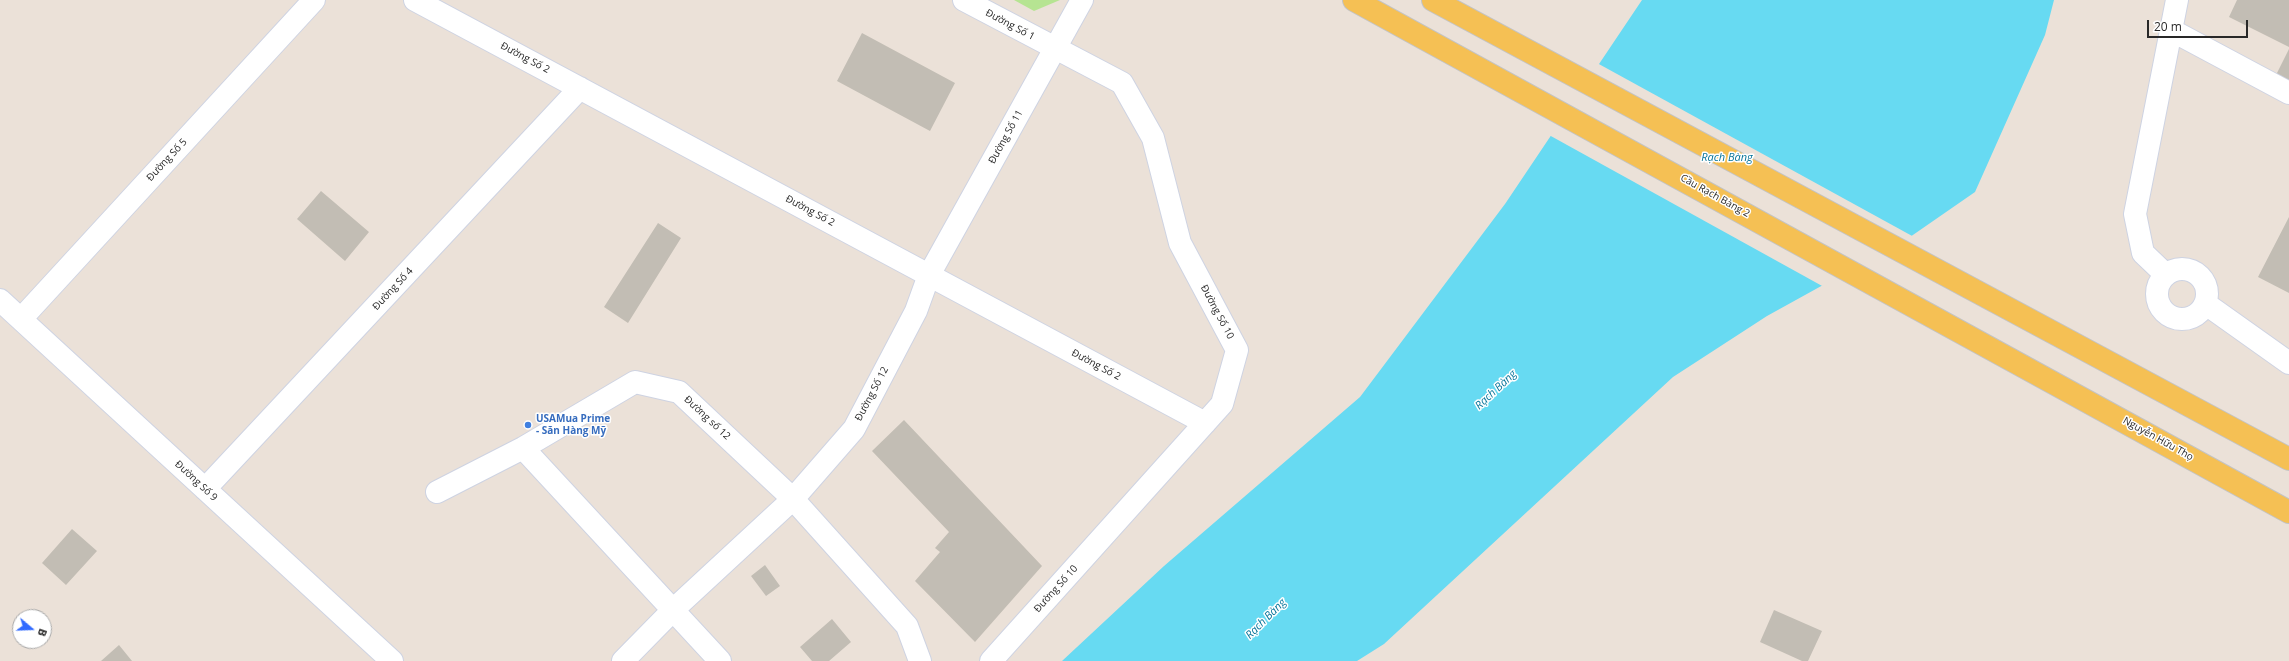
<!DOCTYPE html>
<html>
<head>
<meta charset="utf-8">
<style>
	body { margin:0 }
	#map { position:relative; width:2289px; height:661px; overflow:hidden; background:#ebe1d8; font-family:"Open Sans",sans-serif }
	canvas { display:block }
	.north { position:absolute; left:12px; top:609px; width:40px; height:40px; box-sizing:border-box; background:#fff; border:1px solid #a9a9a9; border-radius:50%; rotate:109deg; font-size:11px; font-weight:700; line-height:16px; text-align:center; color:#282828 }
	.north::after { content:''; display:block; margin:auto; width:14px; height:18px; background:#326bff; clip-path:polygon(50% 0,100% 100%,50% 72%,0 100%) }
	.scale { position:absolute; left:2147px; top:20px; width:101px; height:18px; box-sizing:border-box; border:2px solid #282828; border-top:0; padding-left:5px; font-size:12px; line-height:14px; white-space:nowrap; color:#282828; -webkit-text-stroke:3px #fff; paint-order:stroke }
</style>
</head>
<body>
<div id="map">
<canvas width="2289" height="661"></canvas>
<div class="north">B</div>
<div class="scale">20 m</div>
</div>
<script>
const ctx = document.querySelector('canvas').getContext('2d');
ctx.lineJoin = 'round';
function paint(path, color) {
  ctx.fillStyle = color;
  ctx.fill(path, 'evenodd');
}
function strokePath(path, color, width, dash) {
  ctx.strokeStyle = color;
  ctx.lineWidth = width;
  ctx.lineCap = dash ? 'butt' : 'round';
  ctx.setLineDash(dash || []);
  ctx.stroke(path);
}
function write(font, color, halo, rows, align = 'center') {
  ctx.font = font + ' "Open Sans",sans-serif';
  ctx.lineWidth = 3;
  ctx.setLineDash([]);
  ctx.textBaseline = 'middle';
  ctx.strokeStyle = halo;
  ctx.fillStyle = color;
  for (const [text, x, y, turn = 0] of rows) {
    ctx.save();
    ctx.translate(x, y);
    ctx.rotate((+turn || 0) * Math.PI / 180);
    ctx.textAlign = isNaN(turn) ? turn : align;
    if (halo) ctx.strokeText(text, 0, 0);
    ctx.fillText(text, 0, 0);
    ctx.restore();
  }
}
paint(new Path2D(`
	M1014 0H1060L1034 11Z`), '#b6e492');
paint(new Path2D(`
	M1642 0H2054L2045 35 1975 192 1910 237 1767 316 1673 377 1384 644 1357 661H1062L1164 566 1360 397 1505 204Z`), '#67daf2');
paint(new Path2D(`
	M1597 63 1914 237 1824 287 1549 135Z`), '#ebe1d8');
paint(new Path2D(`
	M2237 0H2289V47L2229 17Z
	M862 33 955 83 930 131 837 81Z
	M2289 49V89L2273 81Z
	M321 191 369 232 345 261 297 219Z
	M2289 217V293L2258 277Z
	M658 223 681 238 628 323 604 307Z
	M904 420 1042 566 975 642 915 581 940 552 935 548 949 532 872 451Z
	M72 529 97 551 66 585 42 563Z
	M765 565 780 586 766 596 751 576Z
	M1774 610 1822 631 1808 661H1802L1760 642Z
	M832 619 851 642 829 661H812L800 647Z
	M119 645 132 661H101Z`), '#c2bdb4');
const minor = new Path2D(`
	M415 0 1205 423
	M964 0 1122 83 1153 138 1180 243 1237 350 1222 404 991 661
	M2171 30 2289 93
	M2157 294a25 25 0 1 1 50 0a25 25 0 1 1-50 0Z
	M2166 275 2143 253 2135 214 2177 0
	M0 300 392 661
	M2206 304 2289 363
	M21 319 314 0
	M523 448 720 661
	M205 489 580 88
	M437 492 523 448 635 382 679 392 793 499 907 626 920 661
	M623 661 674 609 793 499 854 429 916 311 929 275 1082 0`);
const major = new Path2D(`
	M1354 0 2289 512
	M1433 0 2289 459`);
strokePath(minor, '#ced3e2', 24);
strokePath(major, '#c3c3c3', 24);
strokePath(minor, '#fff', 22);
strokePath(major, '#f5c054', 22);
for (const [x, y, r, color] of [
	[528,425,4,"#3f7fe0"]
]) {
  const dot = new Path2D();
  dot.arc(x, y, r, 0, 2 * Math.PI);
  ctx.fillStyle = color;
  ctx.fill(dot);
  strokePath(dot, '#fff', 1.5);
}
write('10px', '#282828', '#fff', [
	["Đường Số 1",1010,25,28],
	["Đường Số 2",525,58,28],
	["Đường Số 11",1006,137,-61],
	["Đường Số 5",167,160,-47],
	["Cầu Rạch Bàng 2",1715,196,29],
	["Đường Số 2",810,211,28],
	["Đường Số 4",393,289,-47],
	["Đường Số 10",1217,312,62],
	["Đường Số 2",1096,365,28],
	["Đường Số 12",872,394,-62],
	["Đường số 12",707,418,43],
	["Nguyễn Hữu Thọ",2158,439,29],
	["Đường Số 9",196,481,43],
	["Đường Số 10",1056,589,-48]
]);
write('bold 10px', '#366cbe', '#fff', [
	["USAMua Prime",536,419],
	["- Săn Hàng Mỹ",536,431]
], 'left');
write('italic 11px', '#09769b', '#fff', [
	["Rạch Bàng",1727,158],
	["Rạch Bàng",1496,390,-43],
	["Rạch Bàng",1266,619,-45]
]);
</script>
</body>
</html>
